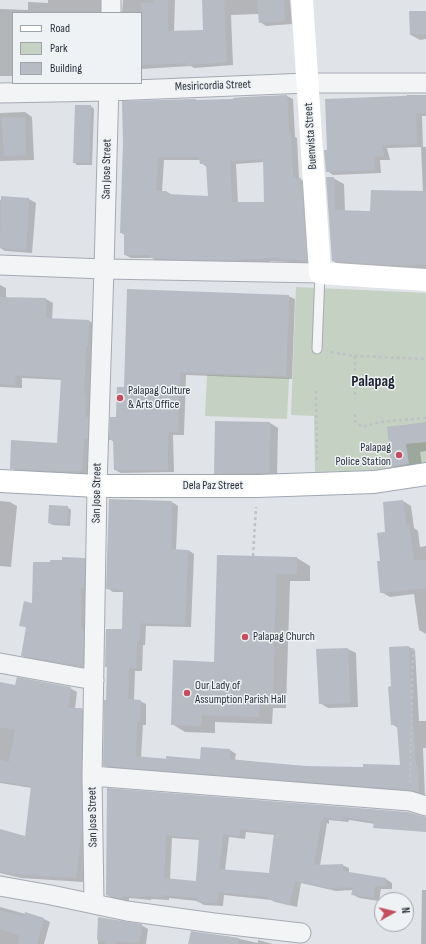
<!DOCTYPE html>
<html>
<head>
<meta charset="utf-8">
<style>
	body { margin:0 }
	#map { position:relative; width:426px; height:944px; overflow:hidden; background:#e0e3e8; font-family:"Sofia Sans Condensed",sans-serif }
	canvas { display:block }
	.legend { position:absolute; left:12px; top:12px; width:130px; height:72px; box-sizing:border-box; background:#eff2f5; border:1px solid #a0a5ac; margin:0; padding:5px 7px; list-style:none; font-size:12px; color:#2a313e }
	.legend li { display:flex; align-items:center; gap:8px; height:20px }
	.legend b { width:20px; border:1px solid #a0a5ac }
	.north { position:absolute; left:374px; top:892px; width:40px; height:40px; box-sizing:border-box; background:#eff2f5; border:1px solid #a0a5ac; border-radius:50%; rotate:82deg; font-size:11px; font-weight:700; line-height:16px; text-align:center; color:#2a313e }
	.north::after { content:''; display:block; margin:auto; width:14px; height:18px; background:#c44e5e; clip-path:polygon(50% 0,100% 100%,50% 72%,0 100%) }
</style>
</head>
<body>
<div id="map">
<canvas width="426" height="944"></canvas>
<ul class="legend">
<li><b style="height:5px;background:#fff"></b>Road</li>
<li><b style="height:11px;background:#c5d1c2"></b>Park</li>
<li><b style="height:11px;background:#b7bcc4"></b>Building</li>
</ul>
<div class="north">N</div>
</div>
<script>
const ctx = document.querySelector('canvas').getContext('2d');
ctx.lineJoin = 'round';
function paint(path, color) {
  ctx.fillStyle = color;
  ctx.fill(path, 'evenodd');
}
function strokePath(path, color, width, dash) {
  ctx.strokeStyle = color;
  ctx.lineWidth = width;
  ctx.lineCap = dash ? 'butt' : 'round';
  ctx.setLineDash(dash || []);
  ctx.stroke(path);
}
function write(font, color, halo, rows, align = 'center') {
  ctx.font = font + ' "Sofia Sans Condensed",sans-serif';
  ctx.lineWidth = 3;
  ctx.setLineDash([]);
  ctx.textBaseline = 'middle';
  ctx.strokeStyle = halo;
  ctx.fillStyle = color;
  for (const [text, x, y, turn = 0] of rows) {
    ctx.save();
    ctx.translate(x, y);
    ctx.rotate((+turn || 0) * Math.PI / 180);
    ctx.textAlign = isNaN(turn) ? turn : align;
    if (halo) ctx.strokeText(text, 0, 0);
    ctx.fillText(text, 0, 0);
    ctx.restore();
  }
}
paint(new Path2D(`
	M296 287 426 293V465L390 470 315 472 314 416 291 415Z
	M207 375 289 378 287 419 205 416Z`), '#c5d1c2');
paint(new Path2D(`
	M48 0H107V13H13V76H0V9L28 10V2L48 3Z
	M123 0H175L174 32 204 31 203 0H290L292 24 266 26 260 22 259 14 231 15 233 65 194 68 191 66 141 69V13H122Z
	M426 12V39L420 40 411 35Z
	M407 95H426V116H422L423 147H426V271L343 267 333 261V178L344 184 345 211 371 212 423 192 421 147 387 148 390 160H380L381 173 333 175 327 171 328 151 407 97Z
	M287 96 293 99 295 137 297 138 299 179 307 182 312 263 270 261V262L157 261 152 258H131L125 255V235L121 233 124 143 195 100 199 101ZM164 160H201V163L207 167 209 197 173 195 167 192H162ZM264 162 266 203H238L236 164Z
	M91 106 94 109 92 165H77L74 162Z
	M25 112 32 117 34 160 0 161V113Z
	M2 197 29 199 36 203 32 253 5 251 0 248V200H2Z
	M0 285 6 288V298L46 299 53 303 52 320 89 321 95 324 88 474H57L17 472 11 468 58 444 62 380 22 378V388L0 387Z
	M288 296 295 299 292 379 186 375 184 435H173L174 472 121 473 115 470 114 442 111 440 125 388Z
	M270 423 278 428 277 477 223 478 215 473Z
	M426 423V451L420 452 423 472 406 474 392 466 388 427Z
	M0 501 10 502 17 506 11 567 0 566Z
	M403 501 411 506 414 528 418 531 420 547 426 546V634L419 630 414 594 390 597 381 592V561L386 532Z
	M172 502 178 506 176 550H188L194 554 191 627 146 626 145 645H143L142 671H135L134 701H140L146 704V725H143L141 758 201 760 230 750 236 754 235 760 306 767 364 768 401 766 398 728 392 724V687L409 647 415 650 419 721H426V748H423L425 795 418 793 110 769 104 765 107 701 123 630 124 592H113L107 588Z
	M67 507 71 510 70 526 53 525 49 523Z
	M218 556 297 558 310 566V581H290L286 708H273L272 724 215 722V733L185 732 172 724 215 663Z
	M84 559 89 561V590H85V631L88 632 87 668 26 658 22 655 27 628 21 625 33 605 51 563Z
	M348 649 356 653 358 707 328 708 320 703Z
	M0 683 16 686 70 688 77 692 75 709H82L89 713 88 835 83 882 21 878 0 873V830L26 837 32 788 0 783Z
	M108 789 408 813 375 824 349 820 348 822 329 820V824L327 823 320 866 342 865 349 868V873L386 879 392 883V889H381L379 901 359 898 352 894 353 890 336 891 301 883 297 907 275 902 271 900 224 895 223 906 204 905 197 901 169 898V900L151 899V900L129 898V902L113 898 107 895ZM246 832 275 835 269 874 225 870 229 837 245 839ZM172 838 200 840 196 882 170 879Z
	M422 890H426V944H421Z
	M0 907 44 919 50 922 44 944H0Z
	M99 918 141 925 148 929 146 944H98Z
	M226 936 258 943V940L273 944H189Z`), '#0003');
paint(new Path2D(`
	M153 0H168V31L203 30 202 0H224L227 62 187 65V63L141 65V3H153Z
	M257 0H284L285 21 259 23Z
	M409 11H426V34L410 35Z
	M287 95 289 134H291L293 178H301L307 260 264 258V259H241V260H191L150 258V255H124V233H120L123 143 122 101 195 99H196V100L233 99V98L244 97ZM158 157H199L200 164H206L208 196 167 194V191H156ZM263 159 264 202H232L230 161Z
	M426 95V113H416L417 144 382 145 384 156 374 157 375 170 326 172 324 150H327L325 99Z
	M75 105H91L89 163H73Z
	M25 117 26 155 4 156 2 118Z
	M326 177H334L335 210 370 211 371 190 426 191V265H392L332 261Z
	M1 196 29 198 26 250 0 248Z
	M127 289 289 295 286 376 180 372 178 432H168V470H114L113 440H109L110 417H116L117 387H124Z
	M0 297 46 298V318L89 320 88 346H86L84 394H86L85 417H88V439H84L82 471H50L10 469 11 440 57 443 61 378 16 375 15 385 0 384Z
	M215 421 270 422 269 473 214 474Z
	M426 422V442L406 444 409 464 391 467 387 427Z
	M109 499 172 501 171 549 188 550 185 625 140 623 139 642H137L136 668H129L128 699 141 700 140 722H137L136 756 166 759V756L200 759 201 747 230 749V759L260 762 306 766 363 767V764L400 765 397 725H391L388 687 391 686 389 647 409 646 412 709 416 765H418L419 792 411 790 103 766 104 700H106L107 667H105L106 629H122L123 590 106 589Z
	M403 500 406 525H409L414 561 426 559V588L380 593 377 561H380L377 533 385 532 383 502Z
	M49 505 68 506 67 524 48 523Z
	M217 555 297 557V574H276L273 701H259V717L202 715 201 726 171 725 173 660 214 662Z
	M62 557 85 558 84 588H81V629H84L83 666 21 656 26 627 19 626 24 601 32 603 33 562H50V560H62Z
	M348 648 350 703 319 704 316 649Z
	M17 677 71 687 68 708H82V830L76 878 13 874 0 871V829L25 836 31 786 0 781V760L9 762 15 730 0 727V682L15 685Z
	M107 788 408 812 426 817V832L373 828 374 821 343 817 342 820 323 817V821L321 820 314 865 343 864V871L386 878V886H375L373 898 351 895 353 887 329 888 295 881 290 904 268 899V897L218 892 217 903 197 902V898L163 895V897L145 896V897L123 896V899L106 895ZM240 829 274 833 269 873 219 869 223 834 239 836ZM166 835 199 838 196 881 164 878Z
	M0 910 24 917 25 912 44 918 37 944H18L20 936 19 935 0 929Z
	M98 917 142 924 139 943 116 941V944H105V941L97 940Z
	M191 931 239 938 238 944H188Z`), '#b7bcc4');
const lane = new Path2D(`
	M317 349 320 273`);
const street = new Path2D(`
	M111 13V0
	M0 93 109 91 308 83H426
	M0 265 104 269 320 273
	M0 663 94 680
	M92 776 410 801 426 806
	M0 886 51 895 127 911 214 923 301 933
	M94 903 92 776 97 486 104 269 109 83`);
const primary = new Path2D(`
	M0 481 97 486H257L374 482 426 474`);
strokePath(lane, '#a6aab2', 11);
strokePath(street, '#a6aab2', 21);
strokePath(primary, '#a0a7b3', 24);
strokePath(new Path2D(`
	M331 352 355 356 426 359
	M355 356V399
	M316 391 317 463
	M355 414V421L362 427 380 422 426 418
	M253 556 256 507
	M410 783 413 647`), '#bec1c6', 2.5, [3, 3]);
strokePath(lane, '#f2f4f6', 9);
strokePath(street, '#f2f4f6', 19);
strokePath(new Path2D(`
	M302 0 320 273 426 280`), '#fff', 22);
strokePath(primary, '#fff', 22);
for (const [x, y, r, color] of [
	[120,398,4,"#c44e5e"],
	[399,455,4,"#c44e5e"],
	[245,637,4,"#c44e5e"],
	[187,693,4,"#c44e5e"]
]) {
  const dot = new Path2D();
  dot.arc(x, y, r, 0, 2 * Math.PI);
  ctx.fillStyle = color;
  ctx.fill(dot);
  strokePath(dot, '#eff2f5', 1.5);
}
write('12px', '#2a313e', '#eff2f5', [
	["Mesiricordia Street",213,86,-2],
	["Buenvista Street",311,136,-94],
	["San Jose Street",107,169,-89],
	["Dela Paz Street",213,486],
	["San Jose Street",97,493,-89],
	["San Jose Street",93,817,-91]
]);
write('12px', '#2a313e', '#eff2f5', [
	["Palapag Culture",128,391],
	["& Arts Office",128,405],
	["Palapag",391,448,"right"],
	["Police Station",391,462,"right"],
	["Palapag Church",253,637],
	["Our Lady of",195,686],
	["Assumption Parish Hall",195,700]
], 'left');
write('bold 16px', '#1c222f', '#eff2f5', [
	["Palapag",373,382]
]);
</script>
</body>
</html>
